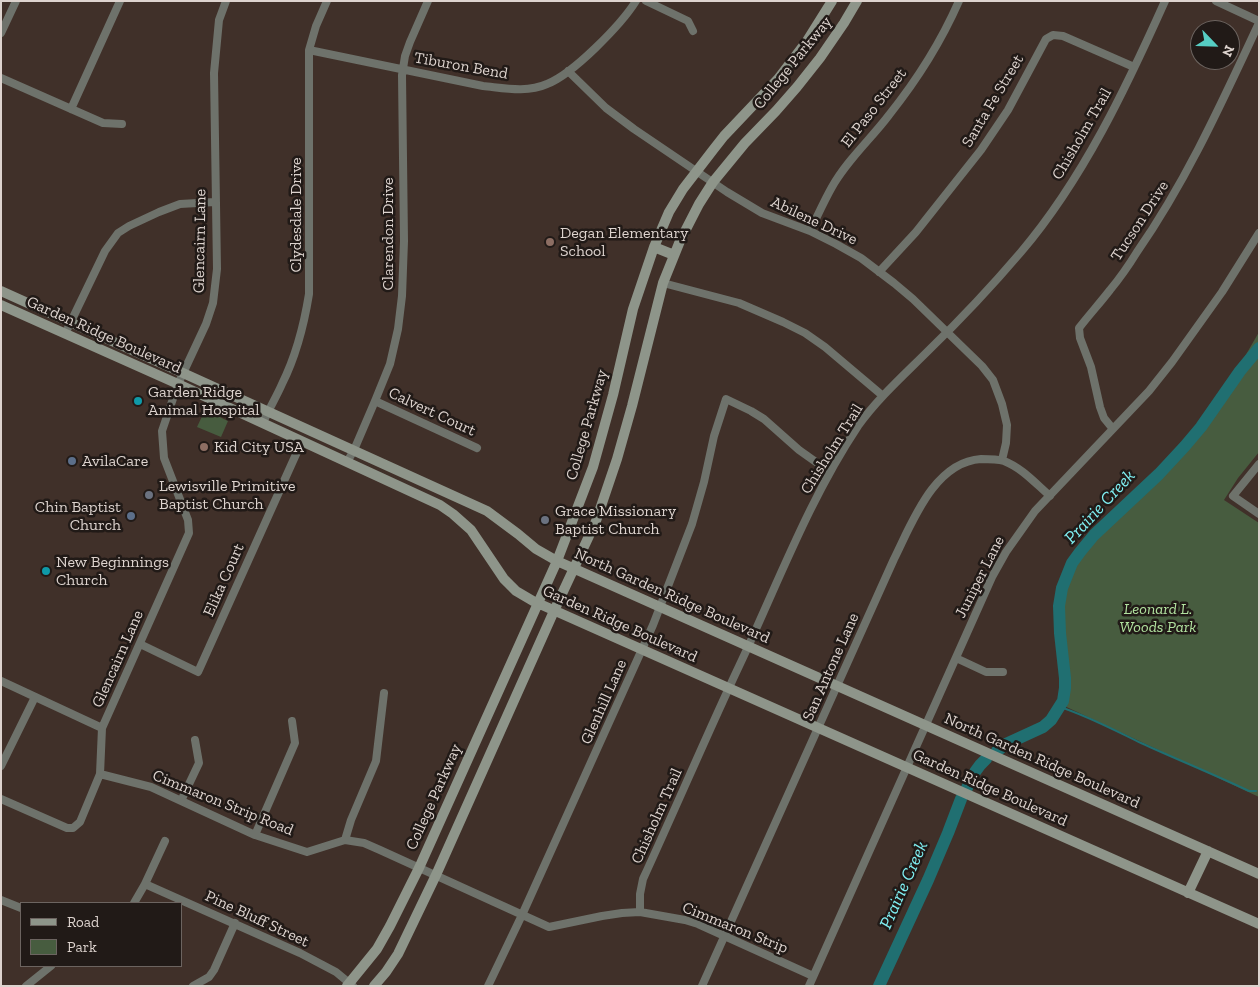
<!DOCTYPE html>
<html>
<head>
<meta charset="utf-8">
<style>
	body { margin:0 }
	#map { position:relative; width:1260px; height:987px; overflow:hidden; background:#403029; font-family:"Zilla Slab",serif }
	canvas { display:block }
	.frame { position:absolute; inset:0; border:2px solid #ddd3ce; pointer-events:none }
	.legend { position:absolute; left:20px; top:902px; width:162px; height:65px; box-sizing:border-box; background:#211a17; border:1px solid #6c6460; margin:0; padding:6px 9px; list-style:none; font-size:15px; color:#ddd3ce }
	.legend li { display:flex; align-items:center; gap:10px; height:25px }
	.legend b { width:25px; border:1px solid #6c6460 }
	.north { position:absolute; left:1190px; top:20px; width:50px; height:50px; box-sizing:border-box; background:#211a17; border:1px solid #6c6460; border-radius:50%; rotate:114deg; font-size:14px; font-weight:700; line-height:20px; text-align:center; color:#ddd3ce }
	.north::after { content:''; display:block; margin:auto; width:18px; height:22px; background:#56cec4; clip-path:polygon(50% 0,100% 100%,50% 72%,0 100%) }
</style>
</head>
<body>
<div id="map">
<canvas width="1260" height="987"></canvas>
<div class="frame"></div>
<ul class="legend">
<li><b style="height:6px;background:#8e958a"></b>Road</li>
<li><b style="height:14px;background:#475c3f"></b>Park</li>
</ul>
<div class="north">N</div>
</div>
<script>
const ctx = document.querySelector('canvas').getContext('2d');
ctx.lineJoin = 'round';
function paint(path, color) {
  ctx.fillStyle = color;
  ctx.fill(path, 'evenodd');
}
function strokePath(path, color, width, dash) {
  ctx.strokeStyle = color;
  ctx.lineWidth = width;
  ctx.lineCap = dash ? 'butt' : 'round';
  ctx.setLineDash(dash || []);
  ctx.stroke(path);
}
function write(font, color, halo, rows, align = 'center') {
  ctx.font = font + ' "Zilla Slab",serif';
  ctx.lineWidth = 5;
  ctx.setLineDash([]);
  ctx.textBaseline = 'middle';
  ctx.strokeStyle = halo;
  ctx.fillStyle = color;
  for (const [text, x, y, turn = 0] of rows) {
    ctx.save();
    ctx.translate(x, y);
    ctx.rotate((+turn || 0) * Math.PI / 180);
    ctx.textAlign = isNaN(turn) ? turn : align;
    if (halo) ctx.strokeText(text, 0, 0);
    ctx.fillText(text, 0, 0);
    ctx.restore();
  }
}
paint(new Path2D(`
	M1259 332V452L1238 478 1224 500 1259 523V797L1058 703 1064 674 1054 617 1063 574 1080 544 1125 500 1156 472 1200 421 1244 358Z
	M205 410 228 421 221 437 197 427Z`), '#475c3f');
strokePath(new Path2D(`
	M1060 707C1088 716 1114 730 1141 743 1176 759 1213 774 1249 791H1256`), '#206f71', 2);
strokePath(new Path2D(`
	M997 751 1006 744 1043 727 1051 720 1063 701 1065 688V678L1060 633 1059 606 1062 588 1072 563 1080 552 1094 535 1159 474 1185 446 1201 427 1240 371 1259 348
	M967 788C971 778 978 766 986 759
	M879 986 928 880 948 833 961 799`), '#206f71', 12);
strokePath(new Path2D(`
	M646 1 688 21 693 31
	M1216 1 1259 21
	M1 33 16 1
	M309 50 483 86C504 88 527 93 547 84 573 74 621 25 636 1
	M568 71 606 108 634 129 727 192 762 213 810 231 836 244 861 258 894 283 913 299 982 366 993 380 1002 404 1007 425 1006 443 1002 460
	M1 78 103 123 122 124
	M71 109 120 1
	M810 231C817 217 824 201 832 187 847 160 871 139 889 115 917 80 941 42 959 1
	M879 272 916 232 981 150 1008 110 1046 39 1053 35 1063 36 1134 67
	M663 283 739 303 783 322 805 333 825 347 883 396
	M65 334 105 251 118 233 129 226 159 212 180 204 215 202
	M375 401 477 448
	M263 423C268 410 276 398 282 384 296 356 304 325 309 294V50L316 26 327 1
	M1113 429 1104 418 1100 407 1091 367 1080 338 1079 328C1089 315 1100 303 1110 290 1120 278 1129 265 1137 252 1187 180 1222 102 1259 23
	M347 462 354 450 375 401 390 364 398 329 402 296 404 241 402 75 405 56 410 42 428 1
	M1259 464 1233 496 1259 514
	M140 644 198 672 302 441
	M956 658 986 672H1003
	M1 681 102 728
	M1 766 35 697
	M100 774 151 787 255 835 307 852 345 840 364 843 380 850 549 927 602 916 622 913 640 912 685 920 698 924 813 976
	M1 799 67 828H73L80 822 100 774 102 728 189 533 188 520 164 458 162 431 178 384 206 324 213 303 217 269 214 73 219 20 226 1
	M181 801 199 763 195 740
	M255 835 295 743 292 721
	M345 840 351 820 376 761 384 693
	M145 884 300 953 336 972 353 986
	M1 900 21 908
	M134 903 145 884 165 841
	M640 912V894L643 879C672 816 699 753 728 690 737 670 747 650 756 629 787 560 816 489 858 426 878 398 905 374 929 350 961 319 992 286 1021 252 1083 179 1126 88 1165 1
	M26 986 51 966
	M193 986 209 977 214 970 235 923
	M488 986 522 915 653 625 692 524 704 482 714 436 726 399 751 411 764 419 799 450 830 472
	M702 986 894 559C912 523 934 462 981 459 988 459 997 459 1004 461 1022 468 1035 483 1050 496
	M809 986 992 577 1006 552 1035 511 1149 391 1172 362 1222 292 1259 233`), '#6e726b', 8);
strokePath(new Path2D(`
	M654 247 674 255
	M1 291 183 373 487 511 518 534 536 549 557 561 1259 874
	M1 305 178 384 440 505 453 514 471 530 504 579 516 591 533 601 1259 924
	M1188 893 1208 851
	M347 986 377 949 390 926 419 868 557 561 593 467 613 395 633 309 654 247 669 212 683 189 713 150 724 136 778 79 807 41 832 1
	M374 986 386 972 398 954 436 875 554 611 596 521 617 459 632 406 663 283 680 241 699 204 713 182 745 143 776 111 797 87 820 58 844 23 857 1`), '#8e958a', 10);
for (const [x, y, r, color] of [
	[550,242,5,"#8d6e63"],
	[138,401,5,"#0f9aa8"],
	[204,447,5,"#8d6e63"],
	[72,461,5,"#5c6f8a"],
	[149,495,5,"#6b7280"],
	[131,516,5,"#5c6f8a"],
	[545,520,5,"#6b7280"],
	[46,571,5,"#0f9aa8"]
]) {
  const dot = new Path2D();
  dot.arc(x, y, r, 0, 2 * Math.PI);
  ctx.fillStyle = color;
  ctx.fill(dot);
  strokePath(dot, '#211a17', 2);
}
write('16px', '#ddd3ce', '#211a17', [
	["College Parkway",793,63,-51],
	["Tiburon Bend",461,66,10],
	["Santa Fe Street",993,101,-59],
	["El Paso Street",874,108,-52],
	["Chisholm Trail",1082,134,-60],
	["Clydesdale Drive",296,215,-90],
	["Abilene Drive",814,221,25],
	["Tucson Drive",1140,221,-57],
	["Clarendon Drive",388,234,-90],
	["Glencairn Lane",200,241,-89],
	["Garden Ridge Boulevard",104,335,24],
	["Calvert Court",432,412,25],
	["College Parkway",587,425,-74],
	["Chisholm Trail",832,449,-58],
	["Juniper Lane",980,577,-63],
	["Elika Court",224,580,-66],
	["North Garden Ridge Boulevard",672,596,24],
	["Garden Ridge Boulevard",620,624,24],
	["Glencairn Lane",118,659,-66],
	["San Antone Lane",831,667,-66],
	["Glenhill Lane",604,702,-66],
	["North Garden Ridge Boulevard",1042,761,24],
	["Garden Ridge Boulevard",990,788,24],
	["College Parkway",434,797,-66],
	["Cimmaron Strip Road",223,803,22],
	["Chisholm Trail",657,816,-66],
	["Pine Bluff Street",257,919,25],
	["Cimmaron Strip",735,928,22]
]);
write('16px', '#ddd3ce', '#211a17', [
	["Degan Elementary",560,233],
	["School",560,251],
	["Garden Ridge",148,392],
	["Animal Hospital",148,410],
	["Kid City USA",214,447],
	["AvilaCare",82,461],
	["Lewisville Primitive",159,486],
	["Baptist Church",159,504],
	["Chin Baptist",121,507,"right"],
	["Church",121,525,"right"],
	["Grace Missionary",555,511],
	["Baptist Church",555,529],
	["New Beginnings",56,562],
	["Church",56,580]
], 'left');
write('italic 16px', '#b2e3a0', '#211a17', [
	["Leonard L.",1158,609],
	["Woods Park",1158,627]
]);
write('italic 18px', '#80f1f4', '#211a17', [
	["Prairie Creek",1100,507,-47],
	["Prairie Creek",904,885,-66]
]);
</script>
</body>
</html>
